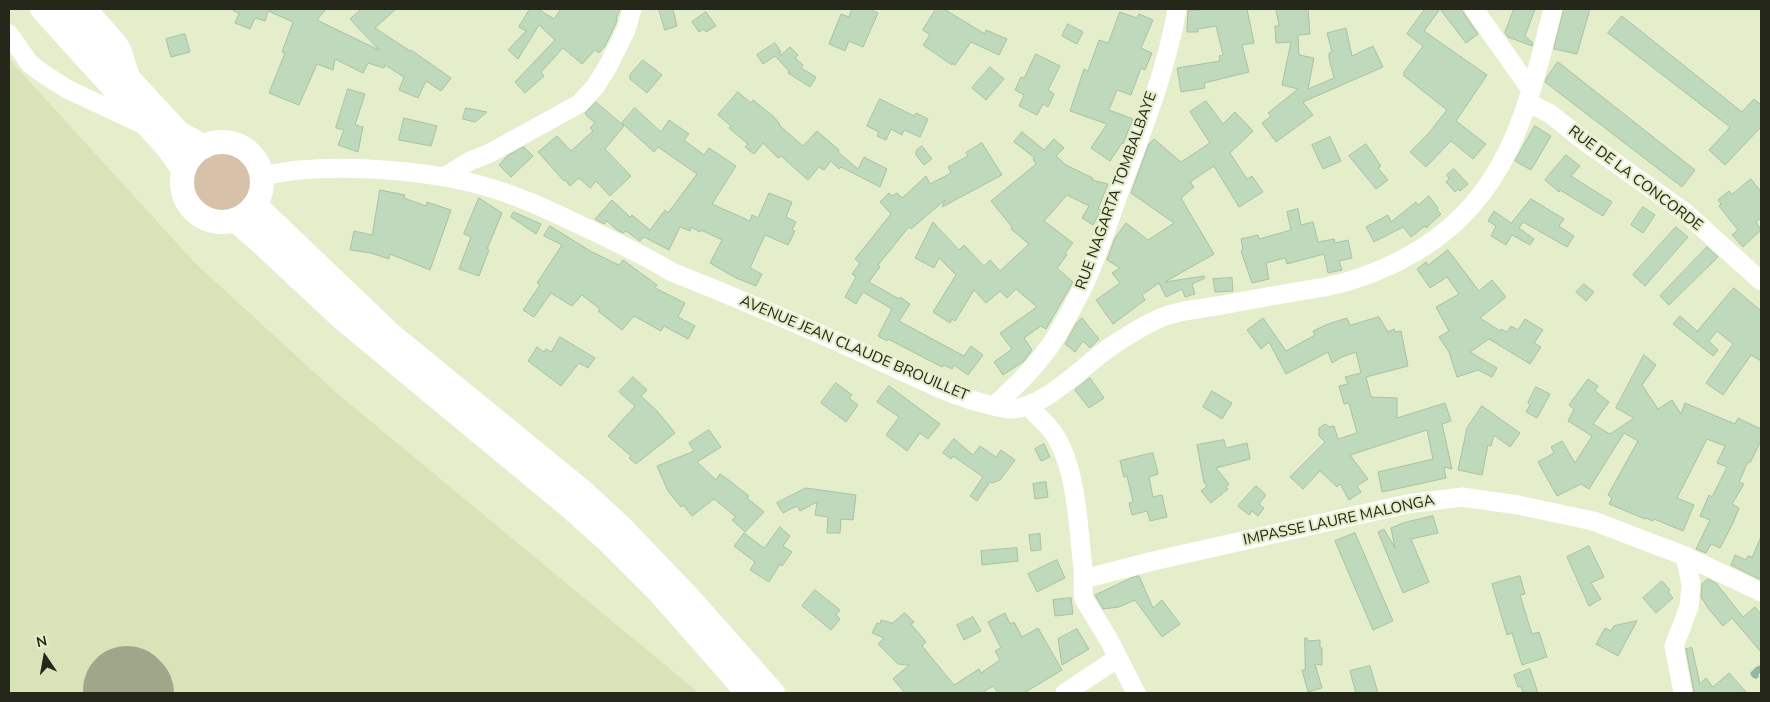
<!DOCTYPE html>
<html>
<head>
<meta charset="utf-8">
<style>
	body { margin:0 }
	#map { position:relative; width:1770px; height:702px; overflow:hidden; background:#e5eeca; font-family:"Nunito Sans",sans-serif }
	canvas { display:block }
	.frame { position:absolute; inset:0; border:10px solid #242719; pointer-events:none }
	.north { position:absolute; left:20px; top:632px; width:50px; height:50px; -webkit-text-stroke:4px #e5eeca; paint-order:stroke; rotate:348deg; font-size:14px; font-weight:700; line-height:20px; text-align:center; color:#242719 }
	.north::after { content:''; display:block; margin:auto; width:18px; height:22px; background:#242719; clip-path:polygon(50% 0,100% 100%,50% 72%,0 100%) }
</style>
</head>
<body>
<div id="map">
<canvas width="1770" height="702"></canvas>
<div class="frame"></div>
<div class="north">N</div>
</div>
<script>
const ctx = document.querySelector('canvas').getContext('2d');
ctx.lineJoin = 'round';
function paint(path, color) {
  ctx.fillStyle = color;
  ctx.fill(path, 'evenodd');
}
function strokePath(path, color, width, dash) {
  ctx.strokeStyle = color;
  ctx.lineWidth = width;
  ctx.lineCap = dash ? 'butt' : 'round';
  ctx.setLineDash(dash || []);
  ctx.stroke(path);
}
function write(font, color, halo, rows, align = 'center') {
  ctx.font = font + ' "Nunito Sans",sans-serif';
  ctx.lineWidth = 4.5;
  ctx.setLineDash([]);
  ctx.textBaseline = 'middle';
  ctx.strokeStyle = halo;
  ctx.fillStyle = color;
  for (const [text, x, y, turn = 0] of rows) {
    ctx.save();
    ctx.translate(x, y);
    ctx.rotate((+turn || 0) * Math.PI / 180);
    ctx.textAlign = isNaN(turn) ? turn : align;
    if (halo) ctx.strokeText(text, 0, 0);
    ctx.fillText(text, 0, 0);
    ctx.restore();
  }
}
paint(new Path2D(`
	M9 59 195 263 339 395 699 693H9Z`), '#d9e3b8');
paint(new Path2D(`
	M193 181a29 29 0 1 1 58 0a29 29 0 1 1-58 0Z`), '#d7c1a8');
paint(new Path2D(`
	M1761 665V672L1758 675 1759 677 1756 679 1752 677 1750 673 1756 667Z`), '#91b6a5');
strokePath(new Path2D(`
	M127 690 130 693`), '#9fa68a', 88);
const building = new Path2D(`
	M234 9H326L317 20 379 50 350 19 361 9H396L375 28 410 51 411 50 451 78 441 91 426 81 418 98 399 90 404 77 385 65 384 68 368 63 363 73 335 59 333 70 317 64 299 105 269 93 285 53 282 52 293 22 268 11 265 21 255 18 250 29 235 23 239 13 234 11Z
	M530 9H538L554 19 561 9H620L616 19H617L616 23 605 46 599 53 595 50 582 64 563 48 541 72 544 76 525 93 515 82 555 40 539 25 518 59 508 50 526 31 519 27Z
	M659 9H673L677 26 665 30Z
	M852 9H869L878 13 863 47 849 41 845 51 829 44 841 14 849 17Z
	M936 9H944L985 34 986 30 1007 39 999 55 971 42 955 65 953 63 952 65 923 45 930 35 923 30Z
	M1200 9H1247L1254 43 1242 45 1249 72 1204 83 1205 88 1181 92 1177 68 1220 61 1219 56 1223 55 1216 26 1198 29V32H1187L1188 10H1200Z
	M1276 9H1308L1310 34 1298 35 1299 55 1314 58 1308 89 1334 78 1329 58V53L1332 52 1327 33 1346 28 1352 56 1373 46 1383 67 1303 102 1313 115 1276 142 1262 123 1271 116 1268 113 1298 89 1282 85 1291 42 1276 43 1275 26H1279Z
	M1425 9H1461L1478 34 1466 43 1440 9 1424 31 1487 75 1456 121 1486 144 1473 159 1451 141 1426 167 1410 152 1428 134 1447 110 1404 76V72L1423 46 1407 34Z
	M1514 9H1535L1525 36 1533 43 1532 46 1508 37 1505 33Z
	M1564 9H1590L1577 54 1554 49Z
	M706 12 716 26 706 32 704 29 699 32 692 22Z
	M1120 12 1137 18 1139 14 1153 20 1141 48 1152 53 1145 70 1141 68 1131 95 1117 90 1109 110 1133 119 1123 144 1122 143 1110 161 1091 148 1107 124 1070 111 1084 69 1088 71 1099 40 1108 43Z
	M1622 16 1742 112 1754 99 1761 105V127L1725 165 1709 150 1730 127 1608 33Z
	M1068 24 1083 32 1077 44 1062 36Z
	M185 34 190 52 171 57 166 39Z
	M775 43 781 52 778 53 781 55 790 47 798 55 795 58 803 65 801 68 816 77 810 87 788 73 789 71 775 56 763 64 757 55Z
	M1036 54 1060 66 1048 90 1054 94 1048 107 1043 104 1037 115 1019 106 1024 95 1015 90 1021 77 1024 78Z
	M643 60 662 75 647 93 630 79V75Z
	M1558 62 1695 170 1682 187 1545 82 1547 77Z
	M990 67 1004 79 986 100 972 88Z
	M348 89 365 94 355 125 363 127 358 152 338 145 344 130 336 128Z
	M738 92 751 103 753 100 773 116 780 124 779 125 803 146 817 131 839 150 838 152 858 169 864 157 887 169 880 187 841 167 839 169 831 161 824 170 819 167 808 180 781 156 778 158 763 143 754 154 745 147 748 144 729 128 731 126 718 115Z
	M880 99 914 116 916 113 928 119 920 137 904 130 902 135 891 129 886 140 877 136 879 132 867 126Z
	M1206 101 1223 124 1235 112 1253 131 1230 153 1247 179 1252 176 1263 192 1239 207 1214 166 1190 182 1194 187 1181 198 1214 254 1165 282 1204 276 1205 278 1192 284 1195 294 1185 297 1182 289 1166 297 1159 283 1142 295 1145 300 1113 324 1096 300 1120 283 1112 273 1120 268 1107 260 1115 238 1126 223 1148 240 1174 223 1131 193 1149 144 1154 139 1181 162 1210 143 1190 112Z
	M596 102 624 126 605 149 631 176 610 196 596 181 590 188 579 178 570 186 565 180 564 181 538 152 557 136 571 151 593 131 590 128 595 123 585 114Z
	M466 108 487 112 475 122 463 119Z
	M635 108 661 132 669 120 689 134 684 140 704 155 709 148 736 166 712 204 750 221 752 215 758 218 769 193 792 202 786 217 796 222 792 230 795 231 788 245 765 235 750 268 762 274 756 286 736 278 710 263 722 240 701 230 700 232 691 227 690 231 680 227 669 250 644 237 640 241 626 231 623 233 617 230 607 221 604 224 595 219 612 200 630 217 632 215 650 230 665 210 668 213 697 174 658 147 654 152 622 123Z
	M404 118 437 126 431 146 399 140Z
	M1535 126 1551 136 1531 170 1515 161Z
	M1022 132 1044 150 1054 139 1064 148 1056 156 1066 165 1093 178 1092 180 1108 184 1098 209 1101 210 1093 225 1082 218 1089 206 1067 195 1044 221 1073 243 1065 253 1067 255 1057 268 1073 282 1046 329 1041 326 1024 338 1032 350 1024 361 1003 375 994 362 1012 349 1000 333 1037 307 1016 289 1007 298 1000 291 986 303 974 290 955 321 952 319 950 323 933 312 956 275 939 258 934 268 915 258 933 222 959 250 964 245 984 266 990 260 1000 271 1029 244 1011 229 1012 227 991 201 1036 164 1033 159 1035 158 1014 142Z
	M1330 137 1341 161 1323 169 1312 145Z
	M982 143 1002 175 942 207 945 200 911 229 909 227 878 265 880 267 869 282 899 299 900 297 910 304 899 321 964 356 971 346 983 355 968 375 954 365 952 369 944 365 942 367 888 339 887 341 878 336 892 309 863 292 856 304 845 297 856 277 852 274 860 263 855 259 891 214 880 202 889 193 892 196 897 193 902 198 926 176 930 184 951 173 948 167 968 156 966 153Z
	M1366 144 1381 166 1378 168 1388 180 1376 189 1349 156Z
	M922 146 932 159 924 165 916 155V151Z
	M524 147 533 156 511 177 499 165 507 156Z
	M1566 155 1580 166 1571 176 1612 202 1603 216 1560 190 1559 192 1545 180Z
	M1454 169 1468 184 1460 191 1458 189 1455 192 1446 182 1449 179 1447 175Z
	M1751 179 1761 192V218L1756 222 1761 230 1743 247 1732 235 1738 230 1719 206 1721 204 1718 200 1729 191 1732 194Z
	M380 190 405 195 404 198 426 206 427 202 451 210 430 270 390 254 389 259 371 253 350 250 354 231 372 235Z
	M1429 196 1438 208 1437 210 1441 214 1426 228 1425 226 1411 237 1403 227 1374 242 1366 227 1388 215 1391 222 1416 202 1418 205Z
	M479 198 502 213 487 249 489 250 479 276 459 269 471 237 464 234Z
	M1531 199 1564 219 1559 226 1574 236 1567 247 1523 222 1519 228 1534 239 1530 245 1512 235 1506 245 1491 236 1496 226 1488 221 1494 211 1511 223Z
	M1643 207 1655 215 1643 233 1631 225Z
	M1298 209 1301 225 1313 222 1318 242 1334 239 1335 243 1348 240 1352 258 1339 261 1342 270 1328 273 1324 254 1287 264 1285 258 1266 263 1269 279 1252 283 1241 251 1243 250 1241 239 1258 235 1259 239 1291 230 1287 212Z
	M514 212 541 224 536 234 511 217Z
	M550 226 592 252 619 265 623 260 657 285 655 288 685 303 678 317 695 326 688 339 664 326 661 331 634 316 622 330 598 311 600 309 582 295 572 306 551 293 534 317 523 310 540 285 537 283 562 245 544 236Z
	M1676 227 1688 237 1645 286 1633 275Z
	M1707 247 1718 257 1669 305 1660 296Z
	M1448 250 1479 291 1492 280 1506 297 1480 318 1500 331 1501 329 1507 332 1511 326 1518 330 1525 319 1543 330 1534 343 1541 347 1530 364 1489 339 1470 352 1497 368 1492 377 1478 370 1457 377 1449 352 1439 337 1449 331 1436 307 1459 294 1447 277 1430 288 1417 269 1426 262 1428 265Z
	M1232 278 1233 291 1215 292 1213 279Z
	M1584 284 1594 292 1586 301 1576 292Z
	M1734 288 1761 311V361L1751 355 1723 395 1706 383 1733 344 1717 331 1709 341 1718 350 1713 356 1673 324 1680 316 1697 331Z
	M1379 317 1388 332 1394 329 1395 332 1401 331 1408 366 1366 377 1371 397 1397 398V418L1445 403 1451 421 1442 424 1452 469 1444 467 1446 478 1382 492 1378 472 1433 459 1427 430 1350 455 1368 479 1357 486 1361 492 1349 500 1340 484 1337 487 1320 471 1303 489 1290 477 1325 442 1319 436V428L1325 424 1330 427 1334 426 1338 439 1357 433 1349 403 1344 404 1339 386 1348 384 1345 377 1361 373 1356 352 1342 357 1332 363 1328 352 1286 374 1269 342 1261 349 1247 330 1263 318 1286 351 1315 335 1313 331 1328 324 1347 318 1350 325Z
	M1082 318 1099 339 1090 348 1083 341 1075 352 1065 344 1076 324Z
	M560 337 595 358 588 368 579 363 561 386 528 361 537 347 544 352 546 349 551 352Z
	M1644 355 1656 365 1642 385 1658 409 1672 400 1681 414 1685 403 1735 424 1738 418 1761 429V441L1750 463 1748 462 1739 482 1744 484 1732 504 1739 508 1733 523 1720 548 1711 544 1706 553 1696 549 1710 520 1700 516 1709 495 1712 497 1727 467 1717 463 1725 446 1707 439 1677 498 1694 505 1683 531 1654 519 1653 521 1646 518 1645 519 1609 504 1612 498 1608 495 1638 441 1624 433 1589 489 1581 484 1557 496 1538 462 1554 453 1551 447 1562 441 1575 463 1592 436 1568 421 1574 409 1569 405 1588 379 1598 386 1595 391 1609 402 1593 424 1610 434 1634 418 1616 408Z
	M633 377 647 390 641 396 657 411 675 433 636 464 629 458 631 456 608 436 635 406 619 392Z
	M1090 378 1104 398 1089 408 1075 390Z
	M836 383 852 395 849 398 858 405 846 422 821 403Z
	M889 386 940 424 928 439 920 433 907 451 886 435 899 417 877 402Z
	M1536 387 1550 394 1537 418 1526 412 1530 405 1528 403Z
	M1212 391 1232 403 1222 419 1203 407Z
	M1482 406 1520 433 1510 447 1494 435 1491 446 1488 445 1482 475 1458 470 1467 428Z
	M709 430 721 447 697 462 716 480 720 474 730 481 749 496 747 498 764 512 745 532 732 520 736 517 714 499 692 516 683 505 681 507 668 491 657 466 694 451 689 443Z
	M954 439 973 455 980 446 996 457 1001 450 1015 460 1000 480 992 483 990 482 977 501 970 496 983 477 953 456 951 459 943 453Z
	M1224 440 1226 448 1247 443 1250 459 1216 468 1229 484 1226 487 1228 489 1211 503 1201 491 1207 486 1204 483 1197 445Z
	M1044 444 1050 457 1041 461 1035 449Z
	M1153 453 1158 474 1149 477 1153 497 1162 495 1167 517 1150 521 1147 511 1132 515 1129 503 1133 502 1127 476 1124 477 1120 461Z
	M1046 482 1048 497 1035 499 1033 484Z
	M1256 486 1266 495 1259 504 1264 508 1258 516 1252 511 1249 515 1238 506Z
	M806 488 856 495 853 520 841 519 840 533H827L828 517 815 515 817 502 800 511 797 506 783 513 777 503Z
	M1433 516 1438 533 1411 539 1429 582 1403 593 1378 532 1384 529 1395 548 1391 528 1403 523Z
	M780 527 790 536 783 546 792 552 782 566 780 564 769 582 750 570 755 562 734 546 744 533 764 548Z
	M1355 533 1393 621 1373 630 1335 541Z
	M1040 534 1041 550 1031 551 1029 535Z
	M1761 537V580L1731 565 1735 555 1746 560 1748 556 1752 557Z
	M1589 546 1604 577 1591 583 1601 599 1589 606 1567 557Z
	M1017 548 1018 561 982 565 981 551Z
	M1057 560 1065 578 1037 592 1028 574Z
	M1139 576 1153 608 1162 600 1180 624 1162 637 1135 600 1119 607 1103 609 1095 595 1131 578Z
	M1520 576 1525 594 1520 595 1532 634 1539 632 1547 657 1522 665 1512 633 1507 635 1492 584Z
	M1708 579 1716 583 1743 617 1755 607 1761 614V652L1732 618 1723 626 1708 608 1701 597 1702 584Z
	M1662 581 1670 590 1668 592 1673 598 1656 613 1643 598Z
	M815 590 840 610 836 615 840 619 831 630 802 606Z
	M1071 598 1073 614 1055 616 1053 600Z
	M905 613 914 622 911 624 926 642 922 646 954 685 979 669 981 673 1000 660 995 651 1001 648 988 622 1005 613 1010 624 1014 622 1022 637 1038 628 1062 670 1024 693H998L993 686 982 693H905L893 679 909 665 898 664 878 644 884 638 872 633 877 623 880 624 881 620 892 623Z
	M973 617 981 631 964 640 957 625Z
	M1637 621 1618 656 1596 644 1605 628 1611 631 1614 626Z
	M1077 629 1089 649 1062 665 1058 639Z
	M1305 638H1307L1308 641 1320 640V648H1322V665L1315 664 1322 688 1308 692 1302 670H1305Z
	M1692 648 1700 684 1706 678 1713 687 1729 673 1747 693H1694L1686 649Z
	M1370 666 1378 693H1356L1350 671Z
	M1530 669 1538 693H1523L1521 686 1518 687 1514 675Z`);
paint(building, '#bfd9bc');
strokePath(building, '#a7c1a4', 1);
strokePath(new Path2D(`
	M88 9 117 42 122 50 131 79
	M1474 9 1531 90
	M9 34 30 64 45 75 67 89 146 126
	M1527 102 1549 113 1583 140 1686 213 1761 281
	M262 176C274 174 287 171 299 170 354 165 434 171 487 187 519 196 548 210 578 224 610 239 642 254 672 272 737 298 801 325 865 354 903 371 941 392 982 403 990 405 1000 408 1008 409 1042 410 1080 369 1106 350 1123 338 1139 328 1158 319 1176 311 1197 309 1217 306 1253 299 1289 293 1325 287 1359 280 1393 266 1422 248 1510 193 1529 103 1553 9
	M444 177 470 161 488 154 579 104 595 87 608 66 626 30 632 9
	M994 406C1018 384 1040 363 1057 335 1067 317 1079 297 1087 278 1101 247 1111 214 1123 182 1144 126 1167 68 1177 9
	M1028 406C1036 415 1047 423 1054 434 1077 468 1078 527 1083 568 1084 578 1082 589 1084 599L1109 640 1136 693
	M1084 579 1153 561 1407 504 1462 497 1518 505 1593 521 1685 556 1761 592
	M1065 693 1118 658
	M1683 693 1674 646 1689 607 1691 584 1685 556`), '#fff', 19);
strokePath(new Path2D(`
	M42 9 168 148 183 169
	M65 9 179 133 204 147
	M182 182a40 40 0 1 1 80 0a40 40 0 1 1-80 0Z
	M255 205 390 334 582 491 620 526 689 598 773 693
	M235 220 255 237 343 319 570 507 607 540 659 592 748 693`), '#fff', 24);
write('15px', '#242719', '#e5eeca', [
	["RUE DE LA CONCORDE",1635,179,37],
	["RUE NAGARTA TOMBALBAYE",1117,191,-70],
	["AVENUE JEAN CLAUDE BROUILLET",854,349,23],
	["IMPASSE LAURE MALONGA",1339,521,-12]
]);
</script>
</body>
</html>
